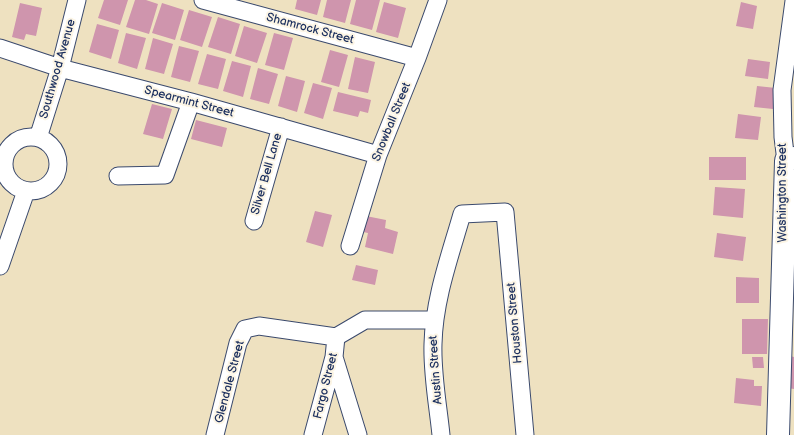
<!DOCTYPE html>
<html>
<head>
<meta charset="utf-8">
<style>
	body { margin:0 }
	canvas { display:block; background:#eee1c0 }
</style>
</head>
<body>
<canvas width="794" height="435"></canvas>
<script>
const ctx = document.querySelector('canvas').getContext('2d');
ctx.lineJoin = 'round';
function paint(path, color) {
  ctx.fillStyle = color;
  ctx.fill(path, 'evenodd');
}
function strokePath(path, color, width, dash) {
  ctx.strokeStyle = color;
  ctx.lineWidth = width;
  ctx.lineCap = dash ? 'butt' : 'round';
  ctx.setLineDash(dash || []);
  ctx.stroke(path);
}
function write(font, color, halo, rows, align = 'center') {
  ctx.font = font + ' "Balsamiq Sans",sans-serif';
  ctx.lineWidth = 4;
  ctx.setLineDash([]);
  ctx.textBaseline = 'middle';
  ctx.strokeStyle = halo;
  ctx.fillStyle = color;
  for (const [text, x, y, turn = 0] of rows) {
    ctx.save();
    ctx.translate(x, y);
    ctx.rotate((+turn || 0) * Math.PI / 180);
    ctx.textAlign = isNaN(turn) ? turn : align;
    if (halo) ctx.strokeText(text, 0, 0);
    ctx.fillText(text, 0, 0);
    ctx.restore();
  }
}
paint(new Path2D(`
	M104 0H128L120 25 98 18Z
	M135 0H146L158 4 149 34 126 27Z
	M297 0H321L317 15 295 9Z
	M327 0H351L345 23 323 17Z
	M356 0H380L372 30 350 24Z
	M384 2 406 8 398 38 376 32Z
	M741 2 757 6 753 29 736 26Z
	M20 3 42 8 36 36 26 34 24 40 12 37Z
	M162 3 184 10 175 40 152 33Z
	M189 10 212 17 202 47 180 40Z
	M218 17 240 24 231 54 208 47Z
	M97 24 119 30 111 59 89 52Z
	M244 26 267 33 257 63 235 56Z
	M126 33 146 38 137 69 118 63Z
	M274 33 293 38 284 70 265 65Z
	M153 38 173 44 164 74 145 69Z
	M179 46 199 51 190 82 171 77Z
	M330 50 348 55 339 87 321 82Z
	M207 54 226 59 218 89 198 84Z
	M355 57 375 62 368 93 348 89Z
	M748 59 770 62 768 79 745 76Z
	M232 61 251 66 243 97 223 91Z
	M258 68 278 74 269 104 250 99Z
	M286 76 305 81 297 112 278 106Z
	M313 83 332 88 323 119 304 113Z
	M757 86 776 88 773 109 754 107Z
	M338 92 371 100 368 113 360 111 358 117 333 111Z
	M152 104 172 109 163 139 143 134Z
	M738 114 761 117 758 140 735 138Z
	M196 120 227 128 222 147 191 139Z
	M709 157H746V180H709Z
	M715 187 745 189 743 218 713 215Z
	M315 211 332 215 323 247 306 242Z
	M366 216 386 220 385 228 398 232 393 254 365 247 368 233 363 232Z
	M717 233 746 237 743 261 714 257Z
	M356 265 378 270 375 285 352 280Z
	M736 277 759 278V303H736Z
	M742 319H768L767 354H742Z
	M790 356 794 357V389L787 388Z
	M752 357H763L764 368H753Z
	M736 378 754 380V386H762L761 406 734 403Z`), '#cf95ad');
const street = new Path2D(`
	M203 0 417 58
	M0 48 60 68 191 102 378 155
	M4 164a27 27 0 1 1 54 0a27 27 0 1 1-54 0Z
	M38 138 60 68 77 0
	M786 161 783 137 782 90 794 1
	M118 176 165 175 191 102
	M254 221 281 127
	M350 246 378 155 417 58 438 0
	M0 266 26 191
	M334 357 358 435
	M215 435 238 343 245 329 259 326 336 337 365 320H434
	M313 435 334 357 336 337
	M441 435C438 405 432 375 433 344 434 299 450 256 462 214L505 212 525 435`);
const secondary = new Path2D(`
	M778 435 786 161 794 158`);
strokePath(street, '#3b4a6d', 19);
strokePath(secondary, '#3b4a6d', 24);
strokePath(street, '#fff', 17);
strokePath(secondary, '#fff', 22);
write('12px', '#1b2f5e', '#fcf5e5', [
	["Shamrock Street",310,29,15],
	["Southwood Avenue",58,69,-74],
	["Spearmint Street",189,102,15],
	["Snowball Street",392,122,-68],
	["Silver Bell Lane",267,174,-74],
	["Washington Street",783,193,-90],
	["Houston Street",515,323,-95],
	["Austin Street",436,370,-94],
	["Glendale Street",230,382,-75],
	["Fargo Street",326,386,-76]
]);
</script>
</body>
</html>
